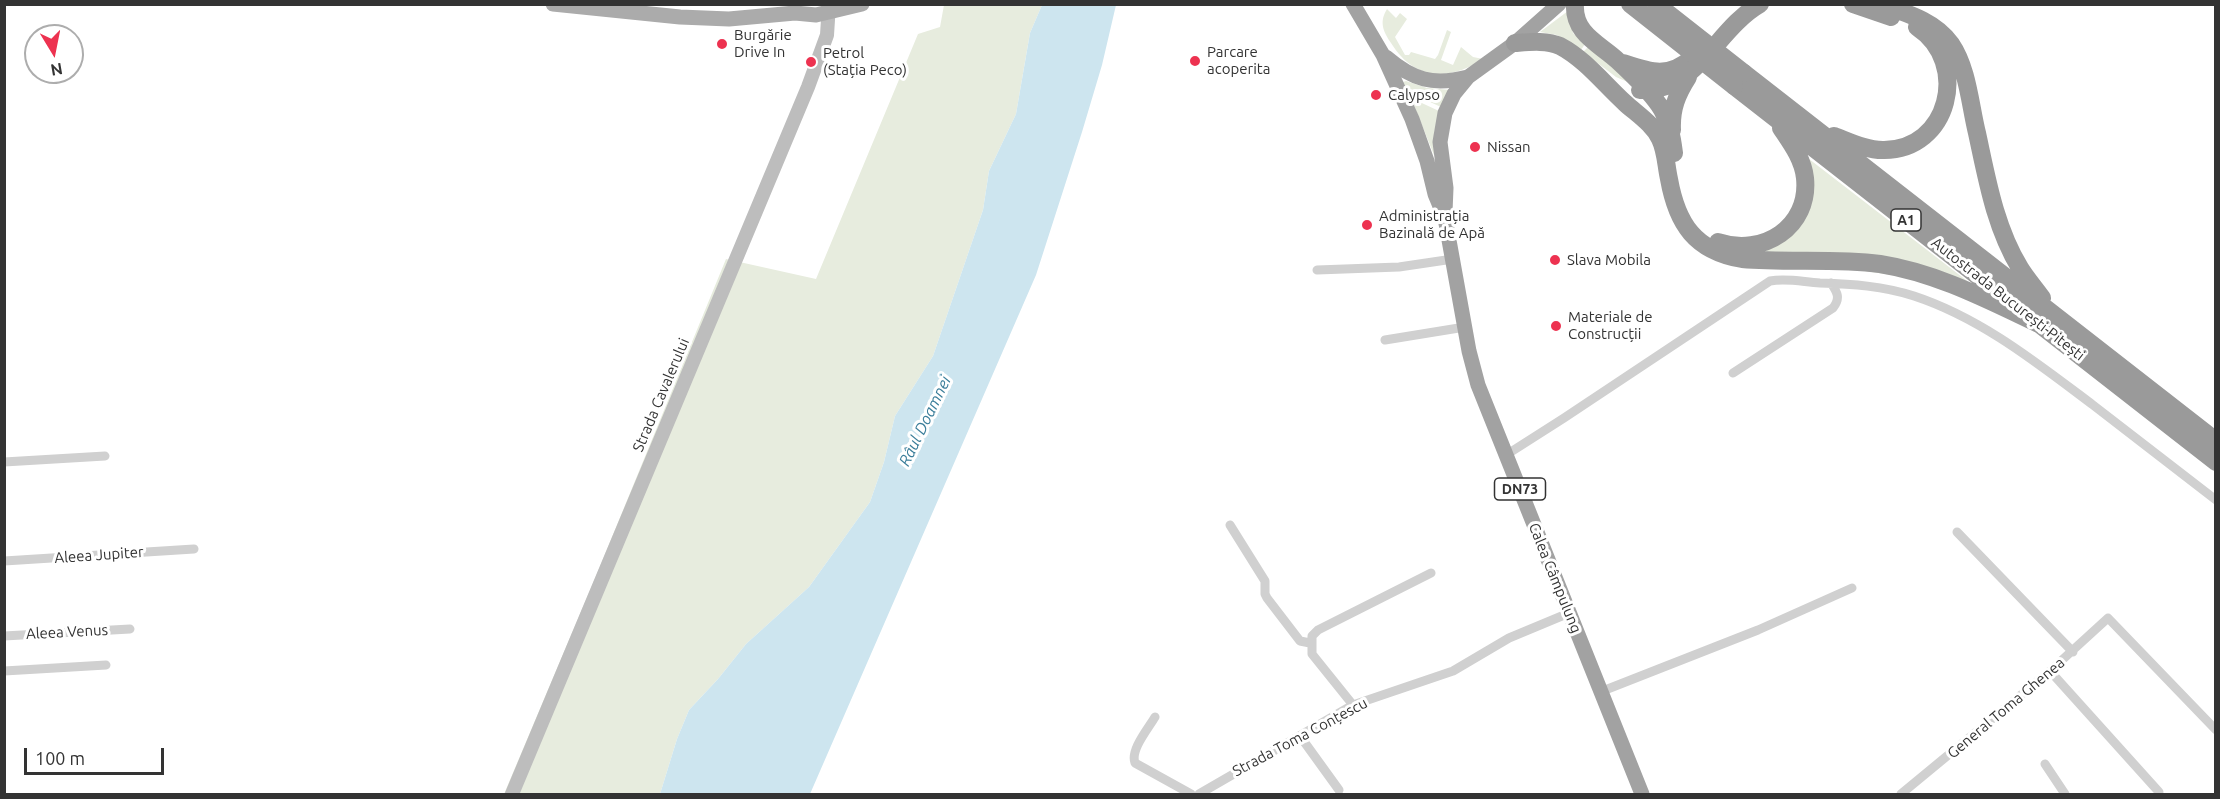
<!DOCTYPE html>
<html>
<head>
<meta charset="utf-8">
<style>
	body { margin:0 }
	#map { position:relative; width:2220px; height:799px; overflow:hidden; background:#fff; font-family:Ubuntu,sans-serif }
	canvas { display:block }
	.frame { position:absolute; inset:0; border:6px solid #333; pointer-events:none }
	.north { position:absolute; left:24px; top:24px; width:60px; height:60px; box-sizing:border-box; background:#fff; border:2px solid #adadad; border-radius:50%; rotate:170deg; font-size:16px; font-weight:700; line-height:24px; text-align:center; color:#333 }
	.north::after { content:''; display:block; margin:auto; width:21px; height:27px; background:#ed3250; clip-path:polygon(50% 0,100% 100%,50% 72%,0 100%) }
	.scale { position:absolute; left:24px; top:748px; width:140px; height:27px; box-sizing:border-box; border:3px solid #333; border-top:0; padding-left:8px; font-size:18px; line-height:21px; white-space:nowrap; color:#333; -webkit-text-stroke:4px #fff; paint-order:stroke }
</style>
</head>
<body>
<div id="map">
<canvas width="2220" height="799"></canvas>
<div class="frame"></div>
<div class="north">N</div>
<div class="scale">100 m</div>
</div>
<script>
const ctx = document.querySelector('canvas').getContext('2d');
ctx.lineJoin = 'round';
function paint(path, color) {
  ctx.fillStyle = color;
  ctx.fill(path, 'evenodd');
}
function strokePath(path, color, width, dash) {
  ctx.strokeStyle = color;
  ctx.lineWidth = width;
  ctx.lineCap = dash ? 'butt' : 'round';
  ctx.setLineDash(dash || []);
  ctx.stroke(path);
}
function write(font, color, halo, rows, align = 'center') {
  ctx.font = font + ' Ubuntu,sans-serif';
  ctx.lineWidth = 6;
  ctx.setLineDash([]);
  ctx.textBaseline = 'middle';
  ctx.strokeStyle = halo;
  ctx.fillStyle = color;
  for (const [text, x, y, turn = 0] of rows) {
    ctx.save();
    ctx.translate(x, y);
    ctx.rotate((+turn || 0) * Math.PI / 180);
    ctx.textAlign = isNaN(turn) ? turn : align;
    if (halo) ctx.strokeText(text, 0, 0);
    ctx.fillText(text, 0, 0);
    ctx.restore();
  }
}
paint(new Path2D(`
	M944 5H1042L1030 33 1016 114 989 171 983 210 933 356 895 416 884 462 870 502 809 587 746 644 718 679 689 710 677 739 660 794H504L596 576 726 259 816 279 918 34 940 27Z
	M1387 9 1396 18 1400 13 1407 19 1395 37 1405 55H1409L1411 52 1435 59 1438 55 1447 30 1451 32 1441 60 1453 65 1461 47 1473 57 1483 59C1448 82 1414 80 1391 43 1383 31 1379 22 1387 9Z
	M1568 11 1573 33 1585 44 1581 50 1557 35 1540 32Z
	M1589 46 1630 83 1616 77 1583 52Z
	M1406 81 1427 88 1451 90 1441 107 1408 92 1403 82Z
	M1411 98 1439 111 1434 134V155Z
	M1800 152 1975 287 1733 252 1800 219Z`), '#e7ecde');
paint(new Path2D(`
	M1042 5H1116L1102 65 1082 132 1036 275 810 794H660L677 739 689 710 718 679 746 644 809 587 870 502 884 462 895 416 933 356 983 210 989 171 1016 114 1030 33Z`), '#cde5ef');
strokePath(new Path2D(`
	M1317 270 1399 267 1453 259
	M1385 340 1465 327
	M1733 373 1833 308C1841 298 1837 292 1831 283
	M1506 455 1564 418 1770 281C1787 278 1803 282 1820 283 1852 284 1883 286 1914 296 1981 318 2037 363 2093 405 2134 437 2175 468 2216 500
	M4 462 105 456
	M1230 525 1265 581V594L1267 598 1300 641 1310 643
	M1957 532 2073 652
	M4 561 194 549
	M4 636 130 629
	M4 671 106 665
	M2050 671 2159 792
	M1600 692 1758 630 1852 588
	M1353 705 1312 654V636L1318 630 1431 573
	M1155 717C1148 729 1130 750 1135 763L1191 794
	M1300 736 1339 790
	M2045 764 2065 794
	M1199 794 1353 705 1453 671 1509 638 1569 613
	M1901 794 2050 671 2108 618 2216 730`), '#d0d0d0', 9);
strokePath(new Path2D(`
	M512 794 808 87 827 35 829 4`), '#bdbdbd', 14);
strokePath(new Path2D(`
	M553 4 680 17 729 19 795 13 816 15 862 4`), '#ababab', 15);
strokePath(new Path2D(`
	M1353 4 1383 55 1412 119 1427 161 1435 194 1445 218 1469 351 1478 385 1642 794
	M1386 57C1413 80 1433 86 1468 77
	M1445 212 1446 188 1440 142 1445 113 1454 94 1468 77 1515 43 1559 4`), '#a2a2a2', 15);
strokePath(new Path2D(`
	M1575 4C1573 34 1600 44 1618 61 1632 74 1648 89 1659 105 1669 119 1672 137 1674 153
	M1853 4 1891 17
	M1880 4C1906 13 1935 21 1951 44 1968 69 1970 105 1977 133 1987 179 1995 227 2020 268 2026 278 2035 288 2042 298
	M1515 43C1529 42 1547 40 1560 46 1585 59 1605 85 1625 103 1637 114 1653 124 1660 139 1666 151 1666 166 1669 179 1677 224 1695 251 1742 259 1788 263 1834 258 1880 264 1937 273 1988 300 2039 324
	M1623 63C1650 72 1668 79 1692 58
	M1744 73 2216 441
	M1734 86 2216 462
	M1640 90C1698 92 1715 30 1760 4
	M1672 130C1671 109 1677 94 1688 77
	M1834 136C1850 142 1866 150 1883 150 1949 151 1971 63 1917 27
	M1718 242C1763 257 1810 227 1805 178 1803 159 1791 143 1781 128`), '#9a9a9a', 18);
strokePath(new Path2D(`
	M1630 4 1734 86
	M1656 4 1744 73`), '#9a9a9a', 18);
for (const [x, y, r, color] of [
	[722,44,6,"#ed3250"],
	[1195,61,6,"#ed3250"],
	[811,62,6,"#ed3250"],
	[1376,95,6,"#ed3250"],
	[1475,147,6,"#ed3250"],
	[1367,225,6,"#ed3250"],
	[1555,260,6,"#ed3250"],
	[1556,326,6,"#ed3250"]
]) {
  const dot = new Path2D();
  dot.arc(x, y, r, 0, 2 * Math.PI);
  ctx.fillStyle = color;
  ctx.fill(dot);
  strokePath(dot, '#fff', 2);
}
for (const [x, y, w] of [
	[1906,220,30],
	[1520,489,51]
]) {
  const box = new Path2D();
  box.roundRect(x - w / 2, y - 11, w, 22, 4.5);
  ctx.fillStyle = '#fff';
  ctx.fill(box);
  strokePath(box, '#333', 1.5);
}
write('bold 14px', '#333', null, [
	["A1",1906,220],
	["DN73",1520,489]
]);
write('15px', '#333', '#fff', [
	["Burgărie",734,35],
	["Drive In",734,52],
	["Parcare",1207,52],
	["acoperita",1207,69],
	["Petrol",823,53],
	["(Stația Peco)",823,70],
	["Calypso",1388,95],
	["Nissan",1487,147],
	["Administrația",1379,216],
	["Bazinală de Apă",1379,233],
	["Slava Mobila",1567,260],
	["Materiale de",1568,317],
	["Construcții",1568,334]
], 'left');
write('15px', '#333', '#fff', [
	["Autostrada București-Pitești",2008,299,38],
	["Strada Cavalerului",661,395,-67],
	["Aleea Jupiter",99,555,-4],
	["Calea Câmpulung",1555,578,68],
	["Aleea Venus",67,632,-3],
	["General Toma Ghenea",2006,708,-40],
	["Strada Toma Conțescu",1300,737,-28]
]);
write('italic 16px', '#3b7e9a', '#fff', [
	["Râul Doamnei",925,421,-64]
]);
</script>
</body>
</html>
